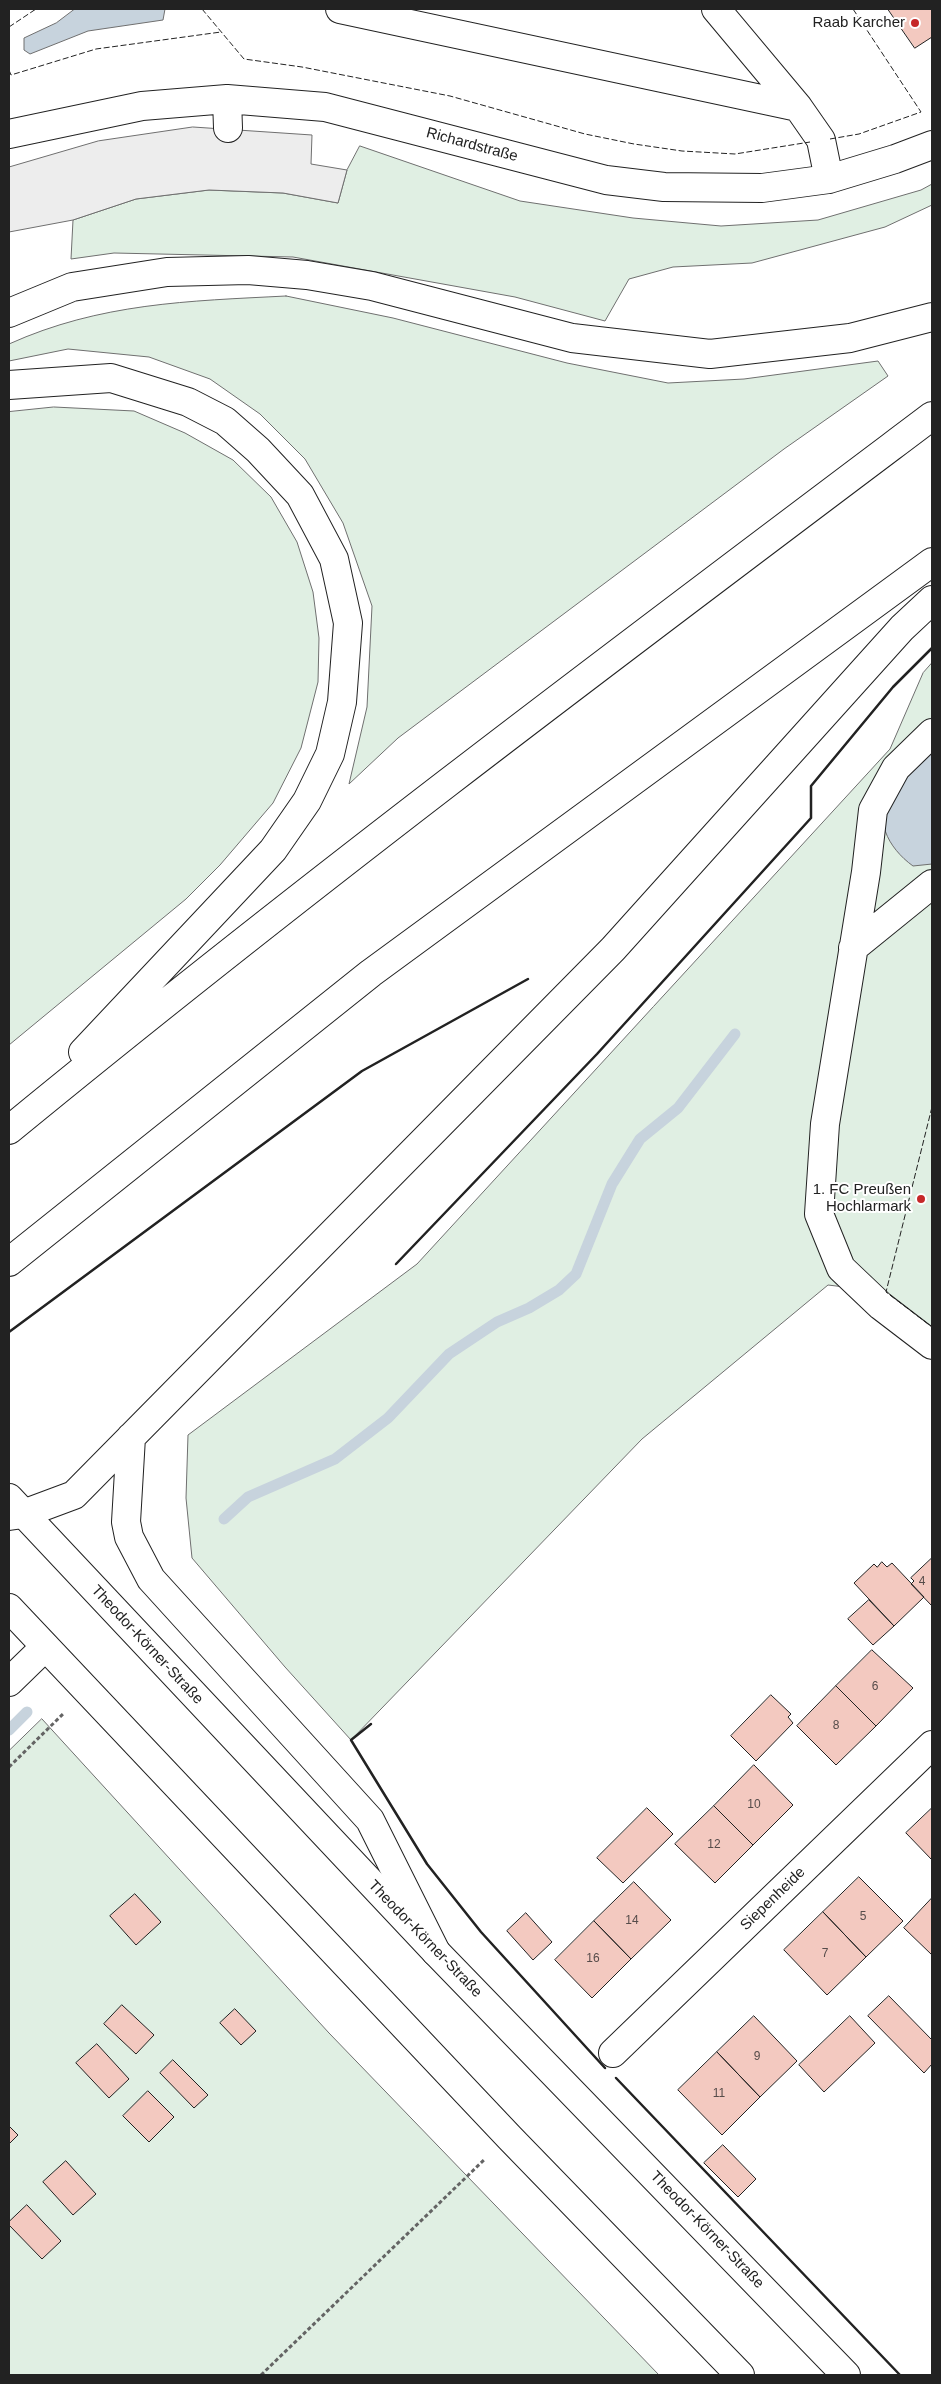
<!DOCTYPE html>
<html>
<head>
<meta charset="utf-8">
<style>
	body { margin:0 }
	#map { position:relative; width:941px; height:2384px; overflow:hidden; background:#fff; font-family:Arial,sans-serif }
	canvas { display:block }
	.frame { position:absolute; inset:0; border:10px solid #222; pointer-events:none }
</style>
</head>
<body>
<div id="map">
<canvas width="941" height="2384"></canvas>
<div class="frame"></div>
</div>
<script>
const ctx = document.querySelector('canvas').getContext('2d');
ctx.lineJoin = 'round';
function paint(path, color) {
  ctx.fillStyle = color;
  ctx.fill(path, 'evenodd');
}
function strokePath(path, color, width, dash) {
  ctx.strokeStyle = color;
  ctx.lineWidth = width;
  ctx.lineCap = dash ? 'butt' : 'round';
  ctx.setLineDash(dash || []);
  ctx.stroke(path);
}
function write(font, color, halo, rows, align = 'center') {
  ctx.font = font + ' Arial,sans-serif';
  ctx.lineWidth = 4;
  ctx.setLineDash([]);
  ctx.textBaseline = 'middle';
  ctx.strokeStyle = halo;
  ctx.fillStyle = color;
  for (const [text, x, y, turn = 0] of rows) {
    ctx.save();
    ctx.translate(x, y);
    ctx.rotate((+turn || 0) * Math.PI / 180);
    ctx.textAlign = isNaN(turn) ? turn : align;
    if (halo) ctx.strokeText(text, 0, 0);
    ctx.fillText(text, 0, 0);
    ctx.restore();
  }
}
const green = new Path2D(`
	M360 146 520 201 633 218 721 226 818 220 921 190 932 184V205L885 227 752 263 673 267 629 279 605 321 515 297 293 257 114 253 71 259 73 220 136 199 209 190 283 193 338 203 347 170Z
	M286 296 393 318 567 363 668 383 744 379 878 361 888 376 784 449 398 738 349 784 367 707 372 606 343 523 305 459 260 414 210 379 149 357 68 349 9 361V344C100 303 188 301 286 296Z
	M54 407 134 411 185 433 233 460 271 497 297 542 313 592 319 638 318 682 301 748 273 803 220 865 186 899 9 1045V412Z
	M932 663V1327L886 1292 828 1285 642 1439 351 1740 285 1667 192 1558 186 1498 188 1435 417 1264 890 749 923 673Z
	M42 1719 329 2033 659 2375H9V1751Z`);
paint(green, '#e0efe3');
strokePath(green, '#6f6f6f', 1);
const parking = new Path2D(`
	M193 127 312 135 311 164 347 170 338 203 283 193 209 190 136 199 73 220 9 232V167L98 141Z`);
paint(parking, '#ededed');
strokePath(parking, '#6f6f6f', 1);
const water = new Path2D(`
	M75 9H165L163 20 88 31 30 54 24 50V38L56 23Z
	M932 753V864L913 866C888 848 871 817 893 790 904 777 919 765 932 753Z`);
paint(water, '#c7d3dd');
strokePath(water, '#6f6f6f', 1);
strokePath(new Path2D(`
	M224 1519 248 1497 335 1459 388 1418 449 1354 497 1322 529 1308 559 1290 576 1274 612 1184 640 1139 678 1108 735 1034
	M9 1730 27 1712`), '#c7d3dd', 11);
const building = new Path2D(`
	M888 9H932V37L915 48Z
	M932 1558V1606L911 1584 914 1581 911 1578Z
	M882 1562 887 1567 892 1563 924 1597 894 1626 854 1583 874 1564 877 1567Z
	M869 1600 894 1626 873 1645 848 1619Z
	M872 1650 913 1688 876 1726 836 1686Z
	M836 1686 876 1726 836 1765 797 1726Z
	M771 1695 791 1714 788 1717 793 1723 756 1761 731 1736Z
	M754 1765 793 1805 753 1845 714 1806Z
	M714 1806 753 1845 715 1883 675 1844Z
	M647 1808 673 1834 623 1883 597 1858Z
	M932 1808V1860L906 1833Z
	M859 1877 903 1921 866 1957 823 1912Z
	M634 1882 671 1920 631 1959 594 1921Z
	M135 1894 161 1922 136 1945 110 1916Z
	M932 1898V1955L904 1928Z
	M823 1912 866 1957 827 1995 784 1950Z
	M526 1913 552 1942 533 1960 507 1931Z
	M594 1921 631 1959 592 1998 555 1960Z
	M889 1996 932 2040V2064L924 2073 868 2016Z
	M122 2005 154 2035 136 2054 104 2024Z
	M235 2009 256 2031 241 2045 220 2023Z
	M754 2016 797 2061 760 2097 717 2052Z
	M850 2016 875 2043 824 2092 799 2065Z
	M97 2044 129 2079 109 2098 76 2063Z
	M717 2052 760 2097 722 2135 678 2090Z
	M173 2060 208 2095 194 2108 160 2073Z
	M148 2091 174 2117 149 2142 123 2116Z
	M9 2126 18 2135 9 2144Z
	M723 2145 756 2179 738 2197 704 2163Z
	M66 2161 96 2194 73 2215 43 2182Z
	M27 2205 61 2241 42 2259 9 2225V2222Z`);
paint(building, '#f3c9c0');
strokePath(building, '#222', 1);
const minor = new Path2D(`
	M340 9 798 107
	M716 9 798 107 821 140 829 179
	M227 99 228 128
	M9 134 142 106 227 99 325 107 606 180 664 187 762 188 829 179 895 159 932 145
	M932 733 896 768 873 810 866 872 825 1124 819 1214 841 1268 881 1306 932 1345
	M853 948 932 884
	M9 1682 45 1647
	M613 2053 932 1745`);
const major = new Path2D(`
	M9 1498 436 1952 846 2375
	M9 1608 510 2138 740 2375`);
const highway = new Path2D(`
	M9 313 72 287 167 272 248 270 307 275 372 286 572 338 710 354 850 338 932 317
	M9 385 111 378 188 402 225 421 258 450 300 495 334 559 348 623 342 702 330 754 307 801 273 850 83 1052
	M9 1130C310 883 621 650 932 416
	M9 1262 371 973 932 562
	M131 1437 126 1522 129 1537 151 1579 370 1820 436 1952
	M9 1516 23 1514 74 1495 613 949 902 628 932 600`);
strokePath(minor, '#222', 30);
strokePath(major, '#222', 30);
strokePath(highway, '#222', 30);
strokePath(new Path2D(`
	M9 1767 63 1714
	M261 2375 485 2159`), '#646464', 3, [4, 2.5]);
strokePath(minor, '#fff', 28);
strokePath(major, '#fff', 28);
strokePath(highway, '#fff', 28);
strokePath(new Path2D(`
	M202 9 244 59 302 67 450 96 585 134 634 144 682 151 735 154 810 142
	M9 27 36 9
	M9 70 11 75 96 49 221 32
	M830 139 859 134 921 112 853 9
	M932 1107 886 1292 932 1327`), '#222', 1, [6, 2.5]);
strokePath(new Path2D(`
	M396 1264 597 1054 811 818V786L893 687 932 648
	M9 1332 362 1071 528 979
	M371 1724 351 1740 427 1864 481 1932 605 2068
	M616 2078 900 2375`), '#222', 2.5);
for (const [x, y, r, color] of [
	[915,23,5,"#c62828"],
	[921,1199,5,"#c62828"]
]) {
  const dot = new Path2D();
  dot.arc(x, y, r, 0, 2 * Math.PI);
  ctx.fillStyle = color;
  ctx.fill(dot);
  strokePath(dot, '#fff', 2);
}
write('12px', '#564c4a', null, [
	["4",922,1582],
	["6",875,1687],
	["8",836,1726],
	["10",754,1805],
	["12",714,1845],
	["5",863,1917],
	["14",632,1921],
	["7",825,1954],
	["16",593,1959],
	["9",757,2057],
	["11",719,2094]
]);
write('15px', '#222', '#fff', [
	["Raab Karcher",905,23],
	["1. FC Preußen",911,1190],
	["Hochlarmark",911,1207]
], 'right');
write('15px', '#222', '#fff', [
	["Richardstraße",472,145,15],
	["Theodor-Körner-Straße",147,1645,47],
	["Siepenheide",773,1899,-44],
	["Theodor-Körner-Straße",425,1939,46],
	["Theodor-Körner-Straße",707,2230,46]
]);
</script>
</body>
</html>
